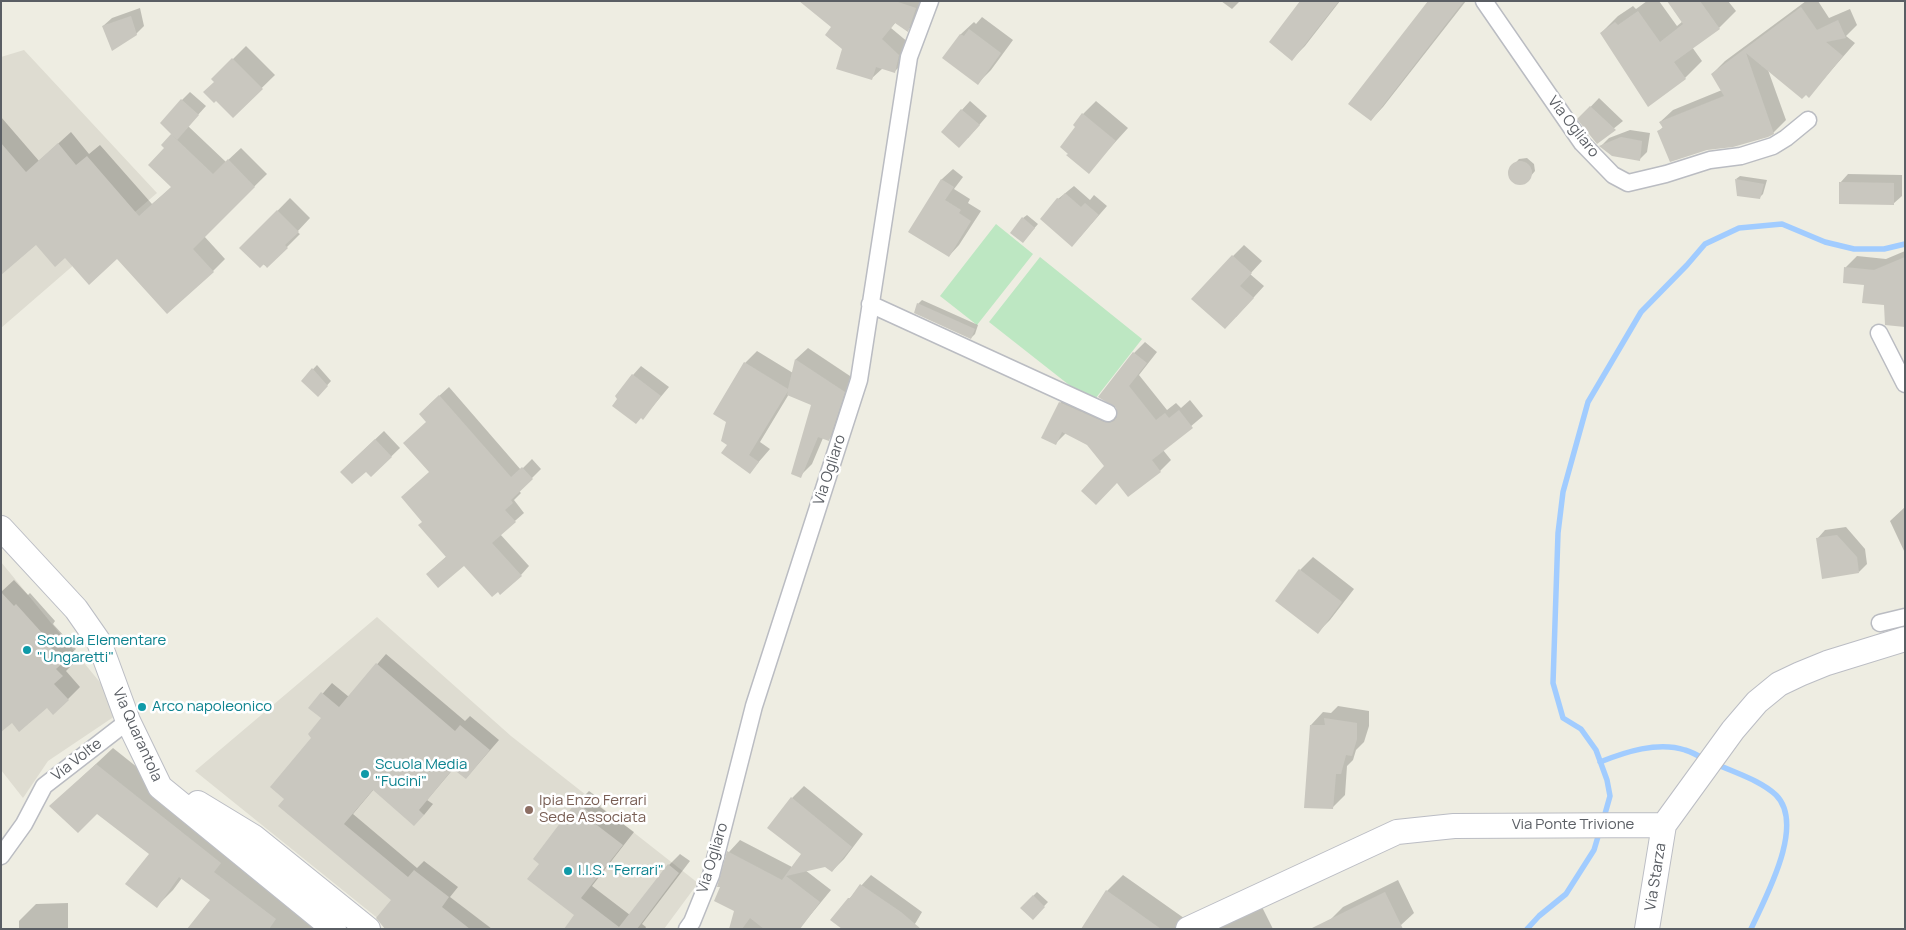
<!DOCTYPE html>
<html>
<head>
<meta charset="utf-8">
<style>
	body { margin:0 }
	#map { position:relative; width:1906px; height:930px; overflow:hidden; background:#eeede2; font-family:Manrope,sans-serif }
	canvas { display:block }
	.frame { position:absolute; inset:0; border:2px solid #5a5e64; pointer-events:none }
</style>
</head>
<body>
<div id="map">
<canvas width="1906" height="930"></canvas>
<div class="frame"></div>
</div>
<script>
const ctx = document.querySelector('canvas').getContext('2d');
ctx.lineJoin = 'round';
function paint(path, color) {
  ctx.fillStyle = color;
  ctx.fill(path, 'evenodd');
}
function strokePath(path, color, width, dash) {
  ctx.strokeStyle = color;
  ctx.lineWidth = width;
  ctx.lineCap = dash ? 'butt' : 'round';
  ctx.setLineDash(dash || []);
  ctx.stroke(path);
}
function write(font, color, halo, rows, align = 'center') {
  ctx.font = font + ' Manrope,sans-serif';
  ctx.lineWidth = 5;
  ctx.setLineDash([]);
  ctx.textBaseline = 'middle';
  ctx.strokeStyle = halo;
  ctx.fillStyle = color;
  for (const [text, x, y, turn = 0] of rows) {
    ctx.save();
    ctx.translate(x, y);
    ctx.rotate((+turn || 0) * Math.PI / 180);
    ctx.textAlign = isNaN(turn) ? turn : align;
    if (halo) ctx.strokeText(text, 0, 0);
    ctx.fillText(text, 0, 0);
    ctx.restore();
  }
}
paint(new Path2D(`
	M24 50 157 193 1 328V57Z
	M1 562 103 686 118 714 48 761 23 798 1 770Z
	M377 617 511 736 698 883 664 929H391L195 771Z`), '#dedcd1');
paint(new Path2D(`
	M996 224 1033 254 977 325 940 296Z
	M1040 257 1142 339 1092 403 989 322Z`), '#bde7c2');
paint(new Path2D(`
	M812 1H924L918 20 907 31 896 22 891 28 909 43 905 61 894 72 883 68 871 79 844 49 833 27Z
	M1221 1H1240L1232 9Z
	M1302 1H1340L1305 46 1292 59Z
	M1430 1H1466L1383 107 1371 120Z
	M1647 1H1659L1677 26 1683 21 1685 1H1728L1736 11 1719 28 1692 47 1702 61 1685 78 1648 105 1601 33 1618 16 1633 6 1636 9Z
	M1806 1H1818L1829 18 1850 9 1857 25 1846 36 1855 43 1809 96 1768 70 1786 120 1773 133 1659 131 1663 127 1660 122 1673 110 1722 90 1712 74 1725 61Z
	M140 8 144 26 136 34 103 26 112 18Z
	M982 17 1013 40 991 70 978 83 944 58 961 34 974 22 976 24Z
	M246 46 275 75 233 116 213 79Z
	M190 92 206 106 188 126 226 162 241 148 267 174 204 236 225 259 213 271 117 257H65L36 243 1 273V117L39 161 71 132 89 154 100 145 152 204 172 187 166 148 173 134 182 100Z
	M1599 98 1623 121 1597 142 1579 119Z
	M970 101 987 116 968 138 942 132Z
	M1096 101 1128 128 1088 172 1077 127 1083 114Z
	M1630 130 1650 133 1647 152 1639 160 1601 146 1609 138Z
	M1527 158 1534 164 1535 171 1525 183H1517L1510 178V169L1519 159Z
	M953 169 963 177 954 189 970 199 968 203 981 211 959 245 949 256 910 232 942 179Z
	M1848 174 1902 175V196L1893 204 1840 183Z
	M1740 176 1767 180 1763 194 1759 198 1736 179Z
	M1074 186 1090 200 1094 195 1107 206 1080 237 1058 199Z
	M290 198 310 218 297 232 300 234 267 267 241 248Z
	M1027 215 1038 224 1026 238 1023 218Z
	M1244 245 1262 261 1250 274 1264 286 1236 317 1233 256Z
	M1905 251V326L1866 284 1844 282 1846 267 1857 256 1886 259Z
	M922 300 978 325 975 334 971 338 918 304Z
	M1145 342 1157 352 1139 375 1167 410 1176 403 1181 408 1190 400 1203 416 1163 450 1171 460 1160 471 1105 466 1088 444 1066 433 1055 444 1060 403 1071 392 1118 412 1134 353Z
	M808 348 856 380 840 428 829 439 823 438 812 464 800 476 813 404 789 394 760 442 770 449 750 472 729 445 745 363 757 351 793 373 796 359Z
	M317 365 331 381 322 391 302 381Z
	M641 366 669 387 643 418 633 375Z
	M449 387 521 470 532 459 541 469 519 491 521 493 514 500 524 513 500 534 529 566 521 575 464 565 427 574 447 556 424 522 430 472 427 422 429 405Z
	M384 431 400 448 371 476 366 470 350 463Z
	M1905 507V553L1890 521Z
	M1846 527 1865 549 1867 564 1859 572 1817 539 1825 530Z
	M1313 557 1354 589 1330 620 1318 632 1300 570Z
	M14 580 28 595 30 593 55 621 53 624 76 649 68 656 74 663 66 671 80 687 68 699 12 721 1 730V592Z
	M386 654 465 721 470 716 499 740 466 778 454 768 427 800 433 804 424 815 374 789 353 814 417 868 424 861 458 887 450 897 492 929H387L392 899 286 799 323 718 310 708 332 683 349 697Z
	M1338 706 1369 711V726L1364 742 1356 750 1353 760 1347 766 1345 795 1332 808 1311 725 1323 712 1331 713Z
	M113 748 236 846 292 902 288 907 314 927 323 929H198L212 900 182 878 173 890 157 906 151 854 96 812 51 806Z
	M804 786 863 834 844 859 832 871 825 865 805 870 831 890 799 929H730L736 911 722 887 719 886 729 852 740 840 792 867 802 854 792 798Z
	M589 791 604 802 600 807 634 832 592 886 630 915 669 865 680 854 690 861 642 924 646 927 645 929H566L576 915 541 863 577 803Z
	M871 875 922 912 912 929 849 899Z
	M1123 875 1198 928 1260 903 1273 929H1083L1107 891Z
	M1398 880 1414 913 1401 925 1394 929H1321L1343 907Z
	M1037 892 1048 902 1033 918 1022 907Z
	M68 903V929H19V921L36 904Z`), '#0003');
strokePath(new Path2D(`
	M1600 762C1625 752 1658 741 1685 750 1692 752 1699 756 1706 760
	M1714 763C1735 773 1760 780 1776 795 1806 825 1765 898 1751 929
	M1603 821 1610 796 1607 780 1596 750 1581 729 1563 718 1553 683 1558 533 1563 492 1588 402 1641 312 1687 265 1705 244 1739 228 1782 224 1825 242 1854 249H1884L1905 244
	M1527 929 1539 916 1566 894 1594 850 1600 830`), '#a1ccff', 5.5);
paint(new Path2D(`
	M799 1H895L916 8 908 32 895 23 882 39 899 55 895 73 876 67 872 80 836 69 842 49 825 35 831 27Z
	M1300 1H1339L1292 61 1269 42Z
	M1428 1H1464L1371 121 1348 104Z
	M1667 1H1700L1720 29 1674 62 1686 79 1648 107 1600 33 1615 22 1618 25 1638 11 1660 42 1683 24Z
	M1801 7 1817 30 1838 20 1846 38 1826 42 1843 56 1809 98 1806 95 1802 99 1746 53 1774 134 1768 137 1733 147 1707 150 1670 162 1657 131 1663 128 1659 122 1724 96 1711 74Z
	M131 16 137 35 112 51 102 26Z
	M969 29 1001 53 978 85 942 58 960 34 964 36Z
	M232 58 263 89 233 118 216 101 214 103 203 92 214 82 211 79Z
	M181 99 199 115 177 140 160 123Z
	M1590 106 1616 130 1597 144 1577 119Z
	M961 109 980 125 959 148 941 132Z
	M1082 113 1116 141 1089 174 1066 155 1068 154 1060 147 1075 127 1073 125Z
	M171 134 213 174 228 159 255 187 193 249 214 272 167 314 117 259 89 285 65 258 55 267 36 245 1 275V143L26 172 58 143 76 165 87 156 139 216 171 187 148 165 164 148 161 145Z
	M1621 137 1642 141 1640 161 1612 156 1599 146Z
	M1508 173a12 12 0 1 1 24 0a12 12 0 1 1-24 0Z
	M941 179 954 187 945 200 961 210 959 213 971 221 949 257 908 232Z
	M1735 179 1764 184 1760 199 1737 196Z
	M1839 182 1894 183V205L1839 204Z
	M1065 193 1081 207 1085 203 1099 215 1072 247 1040 219 1057 198 1060 199Z
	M277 210 299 232 285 245 288 248 267 268 264 264 260 268 239 248Z
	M1022 217 1035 228 1023 243 1010 233Z
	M1232 255 1252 273 1240 286 1254 298 1225 329 1191 299Z
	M1905 257V327L1885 325 1884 305 1862 303 1864 285 1843 283 1844 267 1874 270Z
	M917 303 975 329 971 339 914 313Z
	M1133 352 1147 363 1129 386 1156 420 1165 413 1169 418 1179 410 1193 428 1152 460 1161 472 1128 497 1117 483 1096 505 1081 491 1104 466 1087 445 1062 432 1056 445 1041 438 1059 402 1104 422 1109 423 1114 421 1117 417 1116 408 1098 397Z
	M795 359 845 392 829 441 818 437 801 478 791 474 811 405 787 395 788 391 749 455 759 462 750 474 721 453 727 445 721 441 726 422 713 414 744 362 788 389Z
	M312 368 328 386 318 397 301 381Z
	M632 374 661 396 643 420 641 418 636 424 612 406 617 399 615 396Z
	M439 395 511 477 522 467 533 479 511 500 513 503 505 510 516 522 492 543 522 576 500 595 498 592 492 597 464 566 438 588 426 574 446 557 418 525 422 522 401 497 429 472 403 443 426 422 419 414Z
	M375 439 392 457 371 477 366 472 352 484 340 472Z
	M1837 535 1857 557 1859 573 1822 579 1816 538Z
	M1299 569 1342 602 1318 634 1275 601Z
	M1 592 14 606 16 604 43 634 41 637 64 662 56 669 63 676 54 684 69 700 53 715 47 708 19 732 12 723 1 732Z
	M376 663 455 731 460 725 490 750 466 779 453 769 419 810 424 815 414 826 373 790 344 824 408 877 414 870 449 897 442 907 470 929H385L376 918 391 900 278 806 284 799 270 787 311 738 308 734 321 718 308 708 321 692 339 707Z
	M1324 718 1357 723V739L1352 756 1346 755 1341 774H1336L1333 809 1304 808 1310 725H1325Z
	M96 764 221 863 214 872 276 919 269 929H187L210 900 179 877 157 908 125 884 149 854 97 814 78 833 49 806Z
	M791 797 852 847 832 872 825 867 786 876 820 902 800 929H764L750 918 742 929H729L734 911 714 901 720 887H717L727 851 782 880 801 854 767 828Z
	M576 802 593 815 589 819 623 845 581 898 619 927 668 864 679 873 637 929H564L574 915 527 879 539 864 533 859Z
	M860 884 901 912 921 929H842L830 920 848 898H850Z
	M1106 890 1161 929H1081Z
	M1385 892 1403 929H1310Z
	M1033 895 1045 907 1033 920 1020 908Z`), '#c9c7bf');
const street = new Path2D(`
	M1484 1 1582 143 1613 175 1628 183 1666 174 1710 160 1741 156 1773 146 1786 138 1808 120
	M870 304 1108 413
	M1879 333 1905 384
	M1880 623 1905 617
	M1 856 24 824 44 786 128 721
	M687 929 692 922 711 875 754 706 859 380 909 57 930 1`);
const secondary = new Path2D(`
	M1 528 76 609 99 642 128 721 160 787 334 929
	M198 803 254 837 368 929
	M1188 929 1397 832 1454 826 1664 825
	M1647 929 1664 825 1733 730 1757 702 1779 684 1800 674 1827 663 1905 639`);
strokePath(street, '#babcc2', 19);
strokePath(secondary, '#bbbdc4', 26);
strokePath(street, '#fff', 16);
strokePath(secondary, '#fff', 24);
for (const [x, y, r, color] of [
	[27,650,5,"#0f9aa8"],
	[142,707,5,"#0f9aa8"],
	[365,774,5,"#0f9aa8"],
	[529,810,5,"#8d6e63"],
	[568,871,5,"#0f9aa8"]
]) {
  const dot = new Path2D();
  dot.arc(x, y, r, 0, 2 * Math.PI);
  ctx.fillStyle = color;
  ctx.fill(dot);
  strokePath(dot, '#fff', 2);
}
write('15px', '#5a5e64', '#fff', [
	["Via Ogliaro",1573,127,52],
	["Via Ogliaro",830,470,-72],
	["Via Quarantola",137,735,66],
	["Via Volte",77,760,-38],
	["Via Ponte Trivione",1573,825],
	["Via Ogliaro",713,858,-73],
	["Via Starza",1656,877,-81]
]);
write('15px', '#0d838f', '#fff', [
	["Scuola Elementare",37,641],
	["\"Ungaretti\"",37,658],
	["Arco napoleonico",152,707],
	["Scuola Media",375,765],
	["\"Fucini\"",375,782],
	["I.I.S. \"Ferrari\"",578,871]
], 'left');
write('15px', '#785e54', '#fff', [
	["Ipia Enzo Ferrari",539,801],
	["Sede Associata",539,818]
], 'left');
</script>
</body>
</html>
